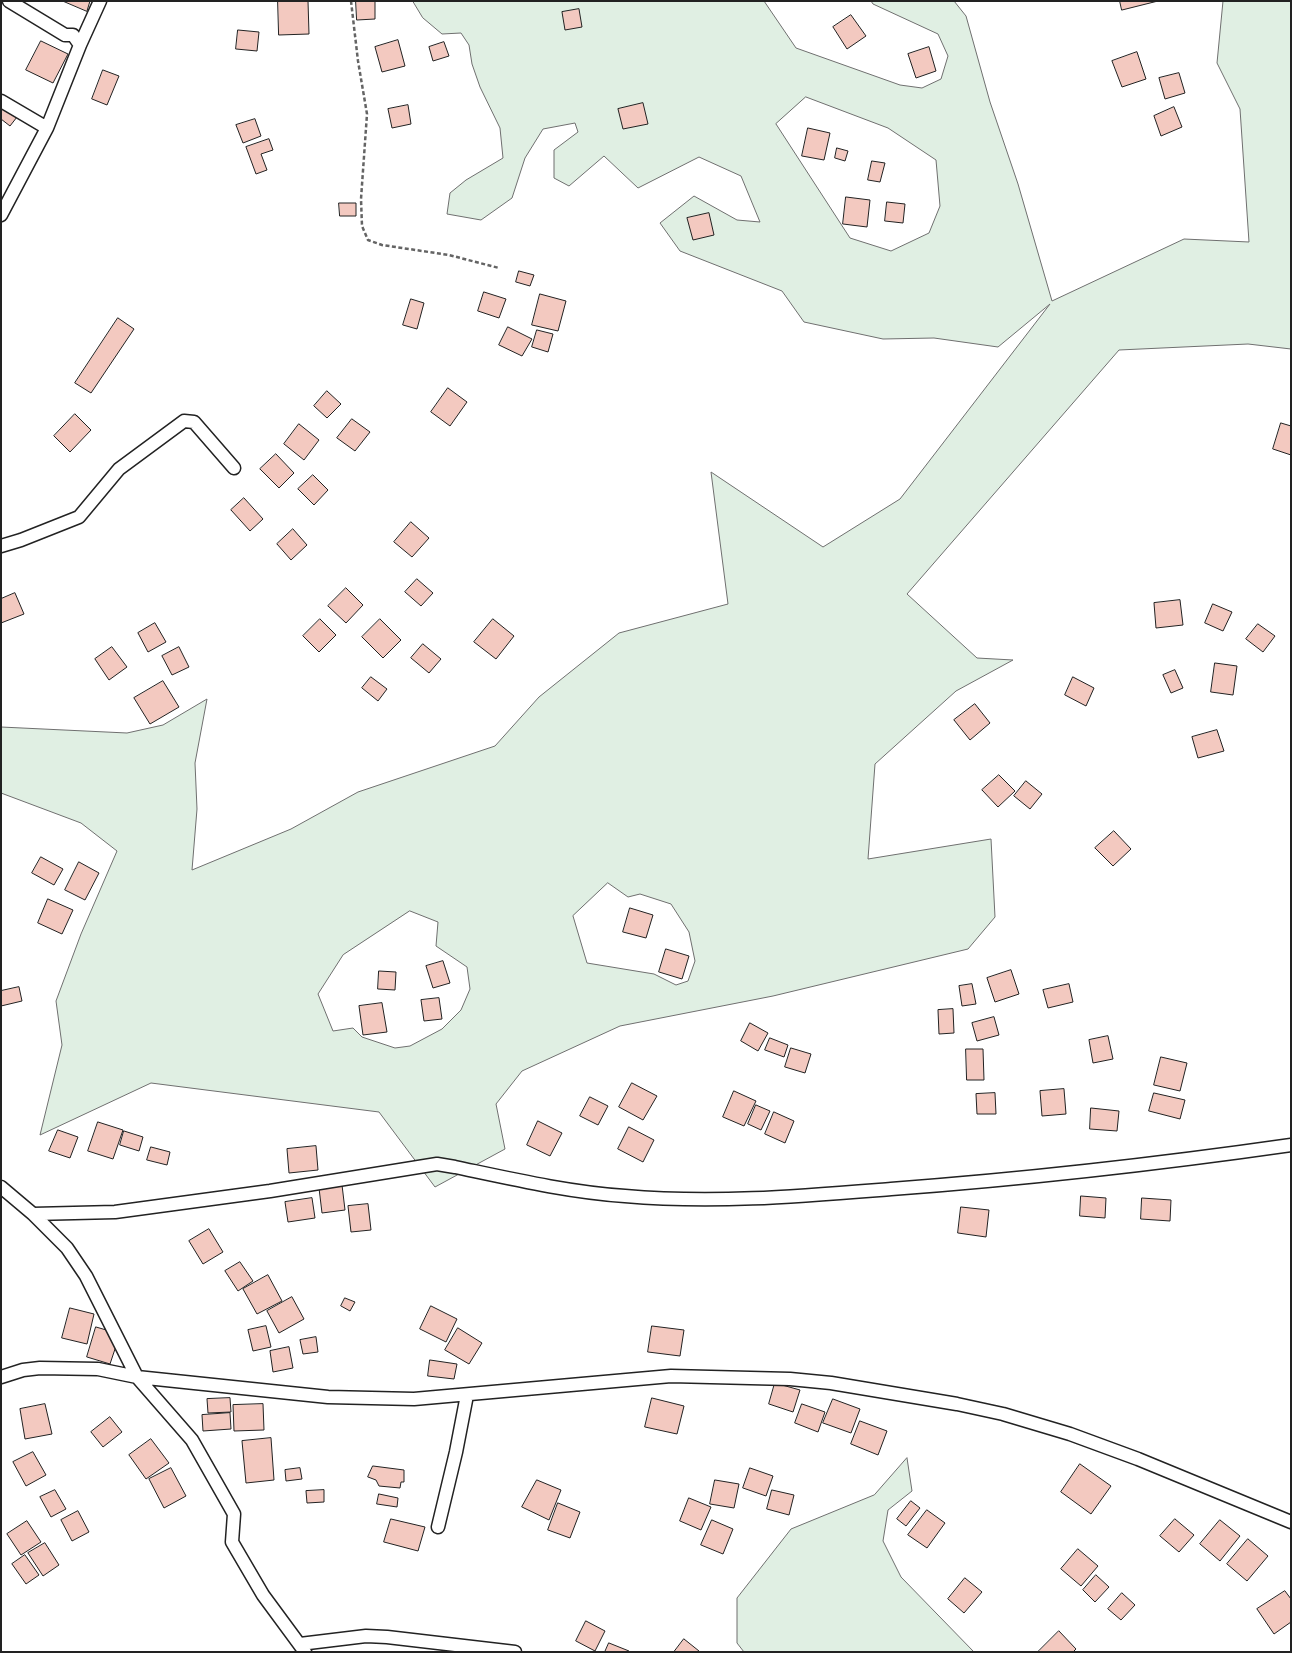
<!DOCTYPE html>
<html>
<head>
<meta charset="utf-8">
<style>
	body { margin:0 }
	#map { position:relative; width:1292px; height:1653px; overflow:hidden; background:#fff; font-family:"Noto Serif",serif }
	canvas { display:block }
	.frame { position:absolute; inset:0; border:2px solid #222; pointer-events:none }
</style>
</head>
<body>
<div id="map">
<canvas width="1292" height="1653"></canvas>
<div class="frame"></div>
</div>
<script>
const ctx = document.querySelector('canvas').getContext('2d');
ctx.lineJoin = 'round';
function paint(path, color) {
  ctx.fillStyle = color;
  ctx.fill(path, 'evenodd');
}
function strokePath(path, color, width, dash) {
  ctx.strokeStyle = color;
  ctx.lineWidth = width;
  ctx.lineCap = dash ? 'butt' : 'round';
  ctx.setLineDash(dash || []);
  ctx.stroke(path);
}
const green = new Path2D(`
	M413 1H764L796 48 900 85 922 88 941 79 948 56 938 34 873 4 871 1H954L966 16 990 102 1018 184 1052 301 1184 239 1249 242 1240 109 1217 63 1223 1H1291V349L1248 344 1119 350 907 594 977 658 1013 660 956 691 875 764 868 859 991 839 995 917 968 949 773 996 620 1026 522 1071 496 1104 505 1149 435 1187 379 1112 151 1083 40 1135 62 1045 56 1001 81 934 117 851 81 823 1 793V727L127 733 163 725 207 699 195 763 197 809 192 870 291 829 358 792 495 746 539 697 619 633 728 604 711 472 823 547 900 499 1050 304 998 347 934 338 883 339 804 322 782 291 680 251 660 223 694 196 737 220 760 222 741 176 699 157 638 188 604 156 569 186 554 178V150L578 132 575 123 543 129 525 158 512 198 481 220 447 214 450 193 466 180 503 158 500 128 480 87 472 64 469 45 461 33 442 34 423 18ZM806 97 888 128 936 160 940 206 929 233 891 251 850 238 776 124ZM608 883 628 897 640 894 671 904 689 932 695 961 688 981 676 985 654 974 587 963 573 916ZM410 911 438 922 436 946 467 967 470 989 461 1010 442 1029 410 1046 395 1048 362 1037 353 1028 333 1031 318 994 343 955Z
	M907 1458 912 1491 888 1510 883 1541 901 1577 974 1652H744L737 1643V1598L791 1529 874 1495Z`);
paint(green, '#e0efe3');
strokePath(green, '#6f6f6f', 1);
const building = new Path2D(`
	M63 1H90L87 11Z
	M278 1H308L309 34 279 35Z
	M356 1H375V19L357 20Z
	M1120 1H1158L1122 10Z
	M579 9 582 27 565 30 562 12Z
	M851 15 866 36 847 49 833 27Z
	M238 30 259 32 257 51 236 49Z
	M398 40 405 66 382 72 375 47Z
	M41 41 68 54 53 83 26 70Z
	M444 42 449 56 433 61 429 47Z
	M929 47 936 71 916 78 908 54Z
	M1137 52 1146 79 1122 87 1112 61Z
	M103 70 119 76 107 105 92 99Z
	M1179 73 1185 93 1165 99 1159 78Z
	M643 103 648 124 623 129 618 109Z
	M408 105 411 124 392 128 388 109Z
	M1 106 17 117 10 126 1 119Z
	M1174 107 1182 127 1161 136 1154 116Z
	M255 119 261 136 243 143 236 125Z
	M808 128 830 133 824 160 802 156Z
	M269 139 273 150 261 154 267 170 256 174 246 147Z
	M837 148 848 151 845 161 835 158Z
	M872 161 885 163 880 182 868 180Z
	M846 197 870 200 867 227 843 224Z
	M887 202 905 204 903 223 885 221Z
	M339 203H356V216H340Z
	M709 213 714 235 693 240 687 218Z
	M519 271 534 275 530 286 516 282Z
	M484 292 506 299 499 318 478 311Z
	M540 294 566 301 558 331 532 325Z
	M411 299 424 303 417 329 403 325Z
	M118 318 134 329 91 393 75 383Z
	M508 327 532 339 522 356 499 345Z
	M537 330 553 334 548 352 532 347Z
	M448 388 467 402 450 426 431 412Z
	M327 391 341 404 327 418 314 406Z
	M75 414 91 430 70 452 54 436Z
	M352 419 370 432 355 451 337 438Z
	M1281 423 1291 426V455L1273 449Z
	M299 424 319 440 304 460 284 444Z
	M276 454 294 473 279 488 260 469Z
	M313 475 328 490 314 505 298 489Z
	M244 498 263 519 250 531 231 510Z
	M411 522 429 538 412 557 394 542Z
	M293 529 307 545 291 560 277 544Z
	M417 579 433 593 421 606 405 592Z
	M346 588 363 605 346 623 328 606Z
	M15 593 24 614 1 623V599Z
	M1180 600 1183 625 1156 628 1154 603Z
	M1213 604 1232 612 1223 631 1205 623Z
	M320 619 336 635 319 652 303 636Z
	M380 619 401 640 383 658 362 637Z
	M493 619 514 636 496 659 474 642Z
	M155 623 166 642 148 652 138 633Z
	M1258 624 1275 636 1263 652 1246 639Z
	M423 644 441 659 429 673 411 658Z
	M112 647 127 667 109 680 95 659Z
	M179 647 189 667 172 675 162 656Z
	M1215 663 1237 666 1233 695 1211 692Z
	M1175 670 1183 688 1171 693 1163 675Z
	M371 677 387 689 378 701 362 688Z
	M1073 677 1094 688 1086 706 1065 695Z
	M163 681 179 707 150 724 134 698Z
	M975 704 990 723 970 740 954 720Z
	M1217 730 1224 751 1198 758 1192 737Z
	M999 775 1015 791 998 807 982 790Z
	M1026 781 1042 794 1030 809 1014 796Z
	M1114 831 1131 849 1113 866 1095 848Z
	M41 857 63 869 54 885 32 873Z
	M79 862 99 873 85 900 65 890Z
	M48 899 73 910 62 934 38 923Z
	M630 908 653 915 646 938 623 932Z
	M666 949 689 956 682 979 659 972Z
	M443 961 450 983 433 988 426 966Z
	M1011 970 1019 994 995 1002 987 978Z
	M379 971 396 972 395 990 378 989Z
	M972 984 976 1004 962 1006 959 986Z
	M1069 984 1073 1002 1048 1008 1043 990Z
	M19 987 22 1001 1 1006V991Z
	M439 998 442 1019 424 1021 421 1000Z
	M382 1003 387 1032 363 1035 359 1006Z
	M953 1009 954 1033 939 1034 938 1010Z
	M994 1017 999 1035 977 1041 972 1023Z
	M750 1023 768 1033 758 1051 741 1041Z
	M1108 1036 1113 1059 1093 1063 1089 1040Z
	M770 1038 788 1045 784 1057 765 1050Z
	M791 1048 811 1054 805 1073 785 1067Z
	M966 1049H983L984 1080H967Z
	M1161 1057 1187 1063 1180 1091 1154 1085Z
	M632 1083 657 1096 643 1120 619 1107Z
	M1064 1089 1066 1114 1042 1116 1040 1091Z
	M734 1091 756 1101 744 1126 723 1117Z
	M995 1093 996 1114H977L976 1094Z
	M1154 1093 1185 1100 1180 1119 1149 1111Z
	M590 1097 608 1106 598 1125 580 1116Z
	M756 1105 770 1111 761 1130 748 1124Z
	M1091 1108 1119 1111 1117 1131 1090 1129Z
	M774 1112 794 1121 785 1143 765 1134Z
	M538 1121 562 1133 550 1156 527 1145Z
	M98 1122 123 1130 113 1159 88 1151Z
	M629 1127 654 1140 643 1162 618 1149Z
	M58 1130 78 1137 70 1158 49 1151Z
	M124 1131 143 1137 139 1151 120 1145Z
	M316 1146 318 1170 289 1173 287 1149Z
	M151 1147 170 1152 167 1165 147 1160Z
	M342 1185 345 1210 322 1213 319 1188Z
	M1081 1196 1106 1198 1105 1218 1080 1216Z
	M312 1198 315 1218 288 1222 285 1202Z
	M1142 1198 1171 1200 1170 1221 1141 1219Z
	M368 1204 371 1230 351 1232 348 1206Z
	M961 1207 989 1210 986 1237 958 1233Z
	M209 1229 223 1252 203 1264 189 1241Z
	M240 1262 253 1281 238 1291 225 1271Z
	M268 1275 282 1301 257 1314 243 1289Z
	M292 1297 304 1319 279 1333 267 1311Z
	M345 1298 355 1302 350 1311 341 1306Z
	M431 1306 457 1319 446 1342 420 1329Z
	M70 1308 94 1314 87 1344 62 1338Z
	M266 1326 271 1347 253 1351 248 1330Z
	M652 1326 684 1330 680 1356 648 1352Z
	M96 1327 120 1334 110 1364 87 1357Z
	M458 1328 482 1343 469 1364 445 1350Z
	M316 1337 318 1352 303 1354 300 1340Z
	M289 1347 293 1368 273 1372 270 1351Z
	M430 1360 457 1364 454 1379 428 1376Z
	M775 1383 800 1390 793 1412 769 1404Z
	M230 1398 231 1412 208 1413 207 1399Z
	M652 1398 684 1406 677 1434 645 1427Z
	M833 1399 860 1409 851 1433 823 1423Z
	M45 1404 52 1434 25 1439 20 1409Z
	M263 1404 264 1430 234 1431 233 1405Z
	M802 1404 825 1412 818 1432 795 1423Z
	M230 1413 231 1429 203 1431 202 1415Z
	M110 1417 122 1432 103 1447 91 1432Z
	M860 1421 887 1431 878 1455 851 1444Z
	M271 1438 274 1480 246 1483 242 1441Z
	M151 1439 169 1463 146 1479 129 1455Z
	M33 1452 46 1475 26 1486 13 1462Z
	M1080 1464 1111 1486 1091 1514 1061 1492Z
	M373 1466 404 1470V1482H401L400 1488 379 1486 376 1480 368 1477Z
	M171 1468 186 1496 164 1508 149 1479Z
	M300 1468 302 1479 286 1481 285 1470Z
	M750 1468 773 1476 766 1496 743 1488Z
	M537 1480 561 1490 549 1520 522 1507Z
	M715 1480 739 1484 734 1508 710 1504Z
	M55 1490 66 1509 51 1517 40 1497Z
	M324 1490V1502L307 1503 306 1491Z
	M772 1490 794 1495 789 1515 767 1509Z
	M379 1494 398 1498 397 1507 377 1504Z
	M689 1498 711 1507 701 1530 680 1521Z
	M911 1501 920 1508 906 1526 897 1519Z
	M558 1503 580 1512 570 1538 548 1530Z
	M927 1510 945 1523 927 1548 908 1535Z
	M78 1511 89 1532 72 1541 61 1520Z
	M391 1519 425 1527 418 1551 384 1542Z
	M1175 1519 1194 1535 1179 1552 1160 1536Z
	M712 1520 733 1529 723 1554 701 1545Z
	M1220 1520 1240 1536 1220 1561 1200 1544Z
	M27 1521 41 1542 21 1555 7 1534Z
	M1248 1539 1268 1556 1247 1581 1227 1564Z
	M45 1543 59 1565 43 1576 28 1553Z
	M1078 1549 1098 1566 1081 1586 1061 1569Z
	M25 1555 39 1575 26 1584 12 1564Z
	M1096 1575 1109 1587 1095 1602 1083 1590Z
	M965 1578 982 1592 964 1613 948 1599Z
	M1285 1591 1291 1599V1622L1274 1634 1257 1609Z
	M1122 1593 1135 1605 1121 1620 1108 1609Z
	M586 1621 605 1631 595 1651 576 1641Z
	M1059 1631 1076 1649 1073 1652H1040L1039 1651Z
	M684 1639 699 1651 698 1652H674Z
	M609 1643 629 1651 628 1652H605Z`);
paint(building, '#f3c9c0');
strokePath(building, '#222', 1);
const minor = new Path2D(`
	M9 1 65 35H73L80 45
	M1 101 47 128
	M1 215 47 128 80 45 100 1
	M1 546 21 540 79 517 119 469 184 421 194 422 234 468
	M1 1187 33 1214 67 1248 86 1276 137 1377 192 1440 234 1514 232 1542 263 1595 305 1652
	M33 1214 115 1212 270 1191 437 1164 455 1167C512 1179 568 1192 625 1196 714 1204 804 1196 891 1189 1025 1179 1158 1164 1291 1145
	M1 1377 23 1370 40 1368 98 1369 137 1377 328 1397 414 1399 671 1376 790 1379 831 1383 957 1404 1003 1414 1070 1434 1138 1459 1291 1522
	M438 1527 456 1452 467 1395
	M300 1644 366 1636 387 1637 515 1652`);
strokePath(minor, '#222', 15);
strokePath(new Path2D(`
	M351 1 358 61 367 114 361 199 362 226 368 240 382 245 449 255 499 268`), '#646464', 2.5, [4, 2.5]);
strokePath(minor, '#fff', 12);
</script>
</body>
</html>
